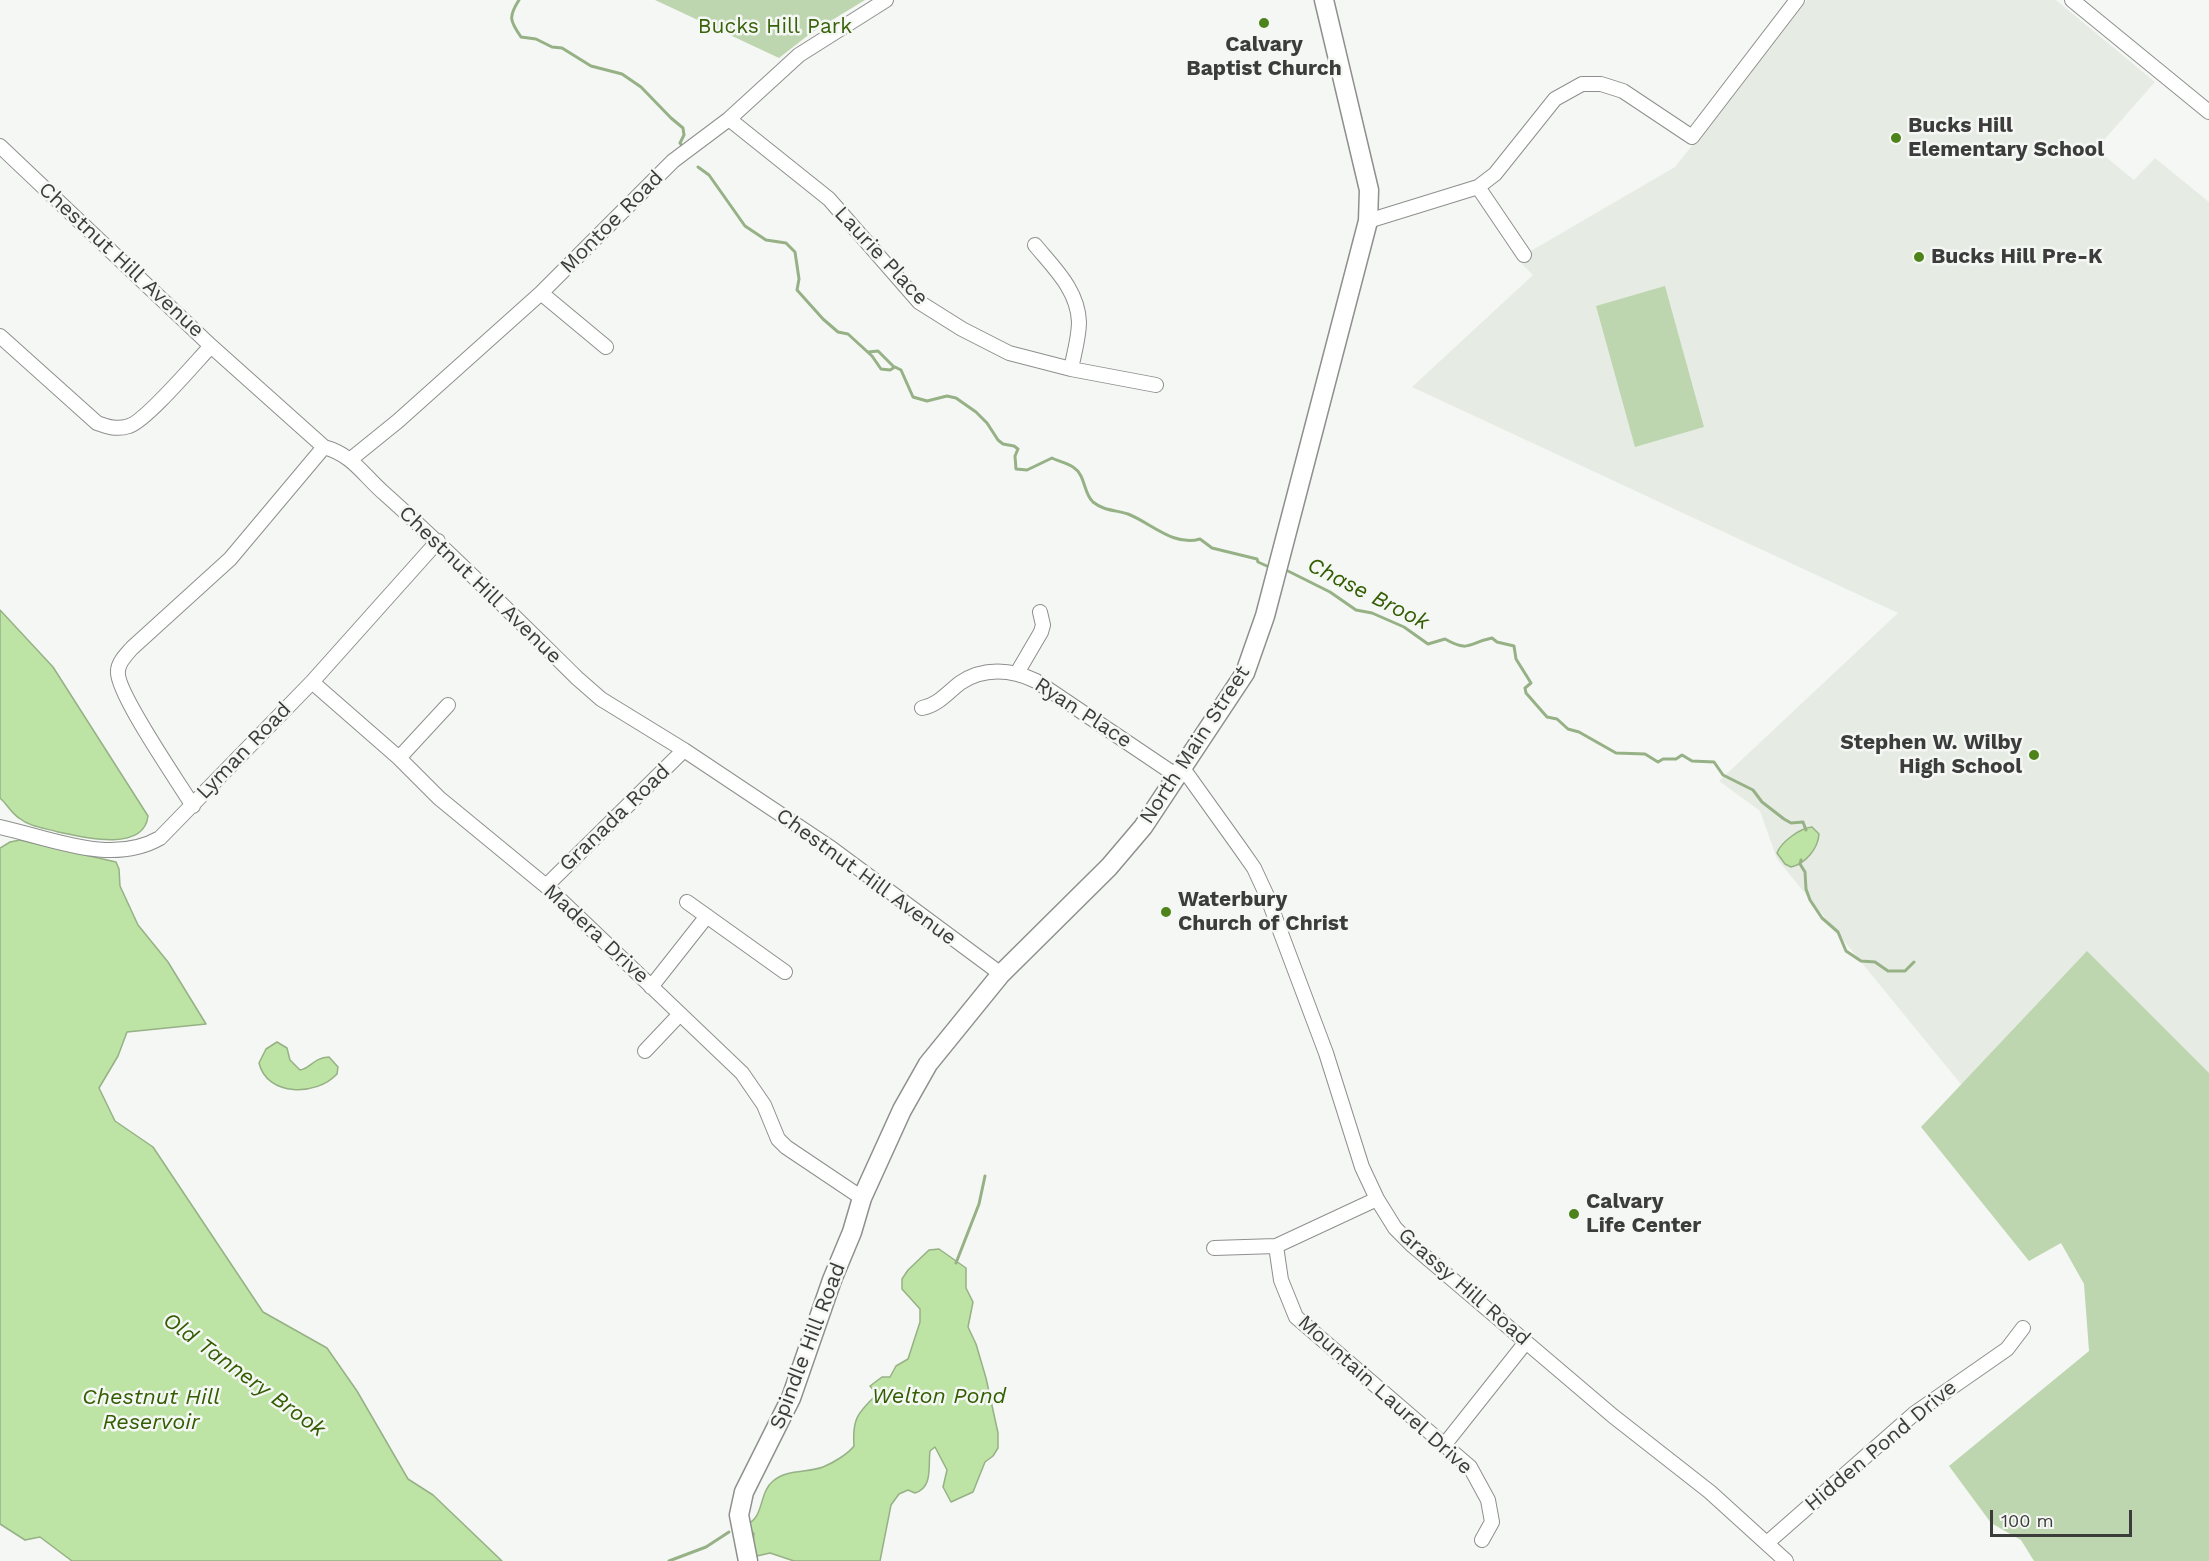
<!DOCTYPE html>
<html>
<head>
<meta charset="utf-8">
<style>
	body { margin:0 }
	#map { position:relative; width:2209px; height:1561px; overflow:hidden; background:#f5f7f4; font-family:"Work Sans",sans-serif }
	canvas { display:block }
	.scale { position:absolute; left:1990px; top:1510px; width:142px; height:27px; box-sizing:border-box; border:3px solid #3b3c3b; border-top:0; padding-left:8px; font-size:18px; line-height:21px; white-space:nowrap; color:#3b3c3b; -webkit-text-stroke:4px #f5f7f4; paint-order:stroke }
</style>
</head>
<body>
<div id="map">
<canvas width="2209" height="1561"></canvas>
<div class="scale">100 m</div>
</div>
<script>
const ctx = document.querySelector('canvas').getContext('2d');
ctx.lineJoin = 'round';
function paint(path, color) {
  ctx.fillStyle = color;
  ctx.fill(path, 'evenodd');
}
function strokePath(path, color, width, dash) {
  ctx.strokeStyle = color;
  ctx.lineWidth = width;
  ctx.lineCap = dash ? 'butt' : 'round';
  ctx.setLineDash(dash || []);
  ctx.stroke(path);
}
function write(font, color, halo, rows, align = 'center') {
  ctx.font = font + ' "Work Sans",sans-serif';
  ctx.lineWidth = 5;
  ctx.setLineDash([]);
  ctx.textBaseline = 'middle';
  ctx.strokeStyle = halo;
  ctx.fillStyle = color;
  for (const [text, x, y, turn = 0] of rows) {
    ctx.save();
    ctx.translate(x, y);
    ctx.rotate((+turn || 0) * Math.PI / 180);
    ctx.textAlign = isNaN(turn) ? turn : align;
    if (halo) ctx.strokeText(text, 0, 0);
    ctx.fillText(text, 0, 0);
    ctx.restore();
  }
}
paint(new Path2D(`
	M1807 0H2056L2155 82 2096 149 2134 180 2155 158 2209 202V1280L2031 1170 1777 859 1760 811 1719 781 1898 613 1412 387 1533 275 1517 259 1675 167Z`), '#e6ece3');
paint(new Path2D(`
	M655 0H865L811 33 779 58Z
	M1665 286 1704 427 1635 447 1596 306Z
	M2087 951 2209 1073V1561H2034L2021 1540 1991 1523 1949 1466 2089 1351 2084 1284 2061 1243 2029 1261 1921 1127Z`), '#bed6b0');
const water = new Path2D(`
	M0 610 53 667 148 816C144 853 81 837 58 832 45 828 30 827 19 818 11 813 7 804 0 798Z
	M1812 827 1819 834C1818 849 1805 864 1791 867L1785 864 1777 853C1781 842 1800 828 1812 827Z
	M20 840 116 862 119 869 120 886 138 925 168 962 206 1024 127 1032 118 1056 99 1088 115 1121 153 1147 263 1312 327 1348 357 1391 408 1479 433 1495 502 1561H72L40 1537 25 1540 0 1524V848L10 842Z
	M277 1042 287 1048 290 1060 300 1070C311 1068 313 1058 329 1057L338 1067 337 1074C317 1096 267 1097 259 1063L266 1049Z
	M939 1249 966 1268V1288L973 1302 968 1327 976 1344 986 1378 998 1433V1448L993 1456 985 1462 973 1492 951 1502 943 1487 947 1470 935 1447 930 1451C928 1468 933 1487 915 1493L908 1490 899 1494 891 1505 880 1561H794L770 1553 757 1556 753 1543 754 1534 747 1524C764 1518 759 1492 773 1481 787 1469 807 1473 823 1467 833 1463 848 1454 854 1446 852 1418 858 1413 877 1394L870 1386 882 1377H890L896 1366 908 1359 920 1322V1309L902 1289V1279L908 1270 929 1250Z`);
paint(water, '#bde3a5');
strokePath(water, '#96b185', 1.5);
strokePath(new Path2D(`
	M519 0C508 17 510 21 521 37L536 39 552 47 562 48 591 66 622 74 641 87 671 118 683 128 684 135 680 143 682 146
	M698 167 709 175 745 226 766 240 786 243 795 252 799 279 797 290 823 319 838 332 848 334 872 356 881 369 890 370 895 367 901 370 913 397 927 401 947 396 956 398 976 412 987 423 998 440 1003 444 1014 446 1018 449 1015 456 1016 469 1027 470 1052 458C1058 461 1067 463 1073 467 1086 475 1083 493 1093 502 1104 511 1116 510 1128 514 1151 523 1174 547 1200 539L1212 548 1257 559 1258 562 1269 567
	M868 352 878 351 894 367
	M1288 571 1330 592 1356 610 1372 613 1404 627 1428 644 1445 639C1470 653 1468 643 1492 638L1497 642 1514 646 1516 659 1531 683 1525 688 1526 693 1547 717 1557 719 1568 729 1579 732 1616 753 1645 754 1658 762 1663 759H1676L1682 755 1692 761 1714 762 1723 775 1753 790 1762 802 1784 819 1791 823 1803 822 1806 830
	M1801 860 1800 864 1805 872 1806 889 1810 900 1822 918 1838 932 1846 951 1861 961 1875 962 1888 971H1905L1914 962
	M956 1263 979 1204 985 1176
	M669 1561 706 1547 729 1532`), '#96b185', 3);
const minor = new Path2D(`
	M2072 0 2209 112
	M729 119 829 199 919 302 962 329 1009 353 1071 369 1156 385
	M0 146 211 346 324 447C353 455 363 475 385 494 451 553 514 616 577 678L601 699 684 750 831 848 1001 974
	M1478 187 1524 255
	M1368 221 1478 187 1495 174 1555 99 1582 84H1601L1623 91 1692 137 1797 0
	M1035 245C1054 268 1078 290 1079 322 1079 337 1074 354 1071 369
	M541 293 606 347
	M0 336 97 423C108 427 117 430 129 426 146 421 195 363 211 346
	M351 459 398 421 541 293 673 161 729 119 799 55 886 0
	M1017 673 1041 632 1043 625 1040 612
	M312 682 399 758 439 798 546 886 742 1073 764 1105 778 1139 786 1147 862 1198
	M922 708C938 705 947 693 960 683 983 667 1012 669 1036 681L1177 776
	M399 758 448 705
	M1182 767 1240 848 1254 868 1267 896 1326 1053 1362 1167 1377 1199 1395 1228 1413 1246 1613 1416 1710 1492 1786 1561
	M193 806C179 783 115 691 118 671 118 662 127 654 132 648L230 559 324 447
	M0 827C51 838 111 866 160 838L312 682 438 541
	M546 886 684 750
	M687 902 785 972
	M651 987 707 916
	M645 1051 680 1014
	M1276 1246 1281 1280 1296 1317 1470 1467 1488 1500 1492 1522 1482 1540
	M1214 1248 1276 1246 1377 1199
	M1445 1444 1526 1342
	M1767 1543 1915 1413 2007 1349 2023 1328`);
const major = new Path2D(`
	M748 1561 739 1515 744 1492 791 1398 832 1280 852 1232 862 1198 902 1110 928 1064 1001 974 1109 867 1143 827 1245 673 1265 616 1368 221 1369 190 1324 0`);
strokePath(minor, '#8e908d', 16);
strokePath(major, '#8e908d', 21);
strokePath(minor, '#fff', 14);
strokePath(major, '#fff', 18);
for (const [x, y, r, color] of [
	[1264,23,6,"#4d831a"],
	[1896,138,6,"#4d831a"],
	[1919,257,6,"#4d831a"],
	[2034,755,6,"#4d831a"],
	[1166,912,6,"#4d831a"],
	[1574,1214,6,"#4d831a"]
]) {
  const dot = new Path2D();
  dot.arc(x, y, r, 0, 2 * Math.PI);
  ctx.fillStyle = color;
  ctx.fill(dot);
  strokePath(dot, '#f5f7f4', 2);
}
write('21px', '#38630b', '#f5f7f4', [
	["Bucks Hill Park",775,27]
]);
write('bold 21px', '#3b3c3b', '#f5f7f4', [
	["Calvary",1264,45,"center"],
	["Baptist Church",1264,69,"center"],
	["Bucks Hill",1908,126],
	["Elementary School",1908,150],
	["Bucks Hill Pre-K",1931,257],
	["Stephen W. Wilby",2022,743,"right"],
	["High School",2022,767,"right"],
	["Waterbury",1178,900],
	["Church of Christ",1178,924],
	["Calvary",1586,1202],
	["Life Center",1586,1226]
], 'left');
write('21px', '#3b3c3b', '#f5f7f4', [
	["Montoe Road",612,222,-45],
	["Laurie Place",881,256,47],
	["Chestnut Hill Avenue",121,260,43],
	["Chestnut Hill Avenue",480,585,44],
	["Ryan Place",1083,713,33],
	["North Main Street",1195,745,-57],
	["Lyman Road",244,751,-46],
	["Granada Road",615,818,-44],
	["Chestnut Hill Avenue",866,877,36],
	["Madera Drive",596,934,43],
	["Grassy Hill Road",1464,1287,41],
	["Spindle Hill Road",808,1346,-69],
	["Mountain Laurel Drive",1385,1395,42],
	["Hidden Pond Drive",1881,1446,-40]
]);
write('italic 22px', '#325d00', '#f5f7f4', [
	["Chase Brook",1368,594,27],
	["Old Tannery Brook",244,1375,36],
	["Welton Pond",939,1397],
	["Chestnut Hill",151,1398],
	["Reservoir",151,1423]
]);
</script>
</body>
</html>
